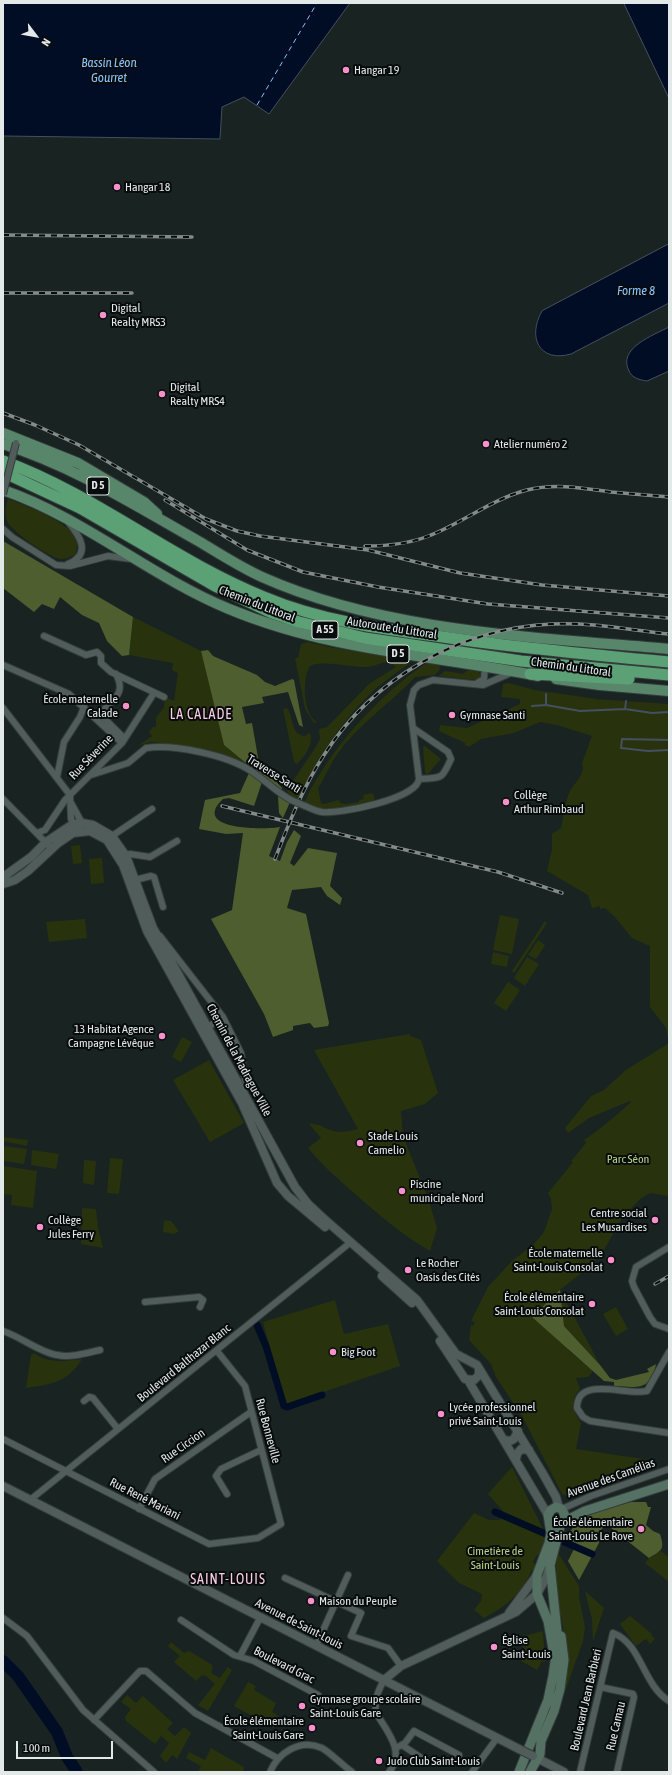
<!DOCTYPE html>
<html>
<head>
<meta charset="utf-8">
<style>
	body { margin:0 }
	#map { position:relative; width:672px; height:1775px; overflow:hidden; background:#192322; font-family:"Asap Condensed",sans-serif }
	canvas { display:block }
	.frame { position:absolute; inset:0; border:4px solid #e2e9e8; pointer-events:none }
	.north { position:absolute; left:16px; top:16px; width:40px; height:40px; -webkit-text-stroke:3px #070b0b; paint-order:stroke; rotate:122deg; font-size:11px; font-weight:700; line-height:16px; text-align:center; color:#e2e9e8 }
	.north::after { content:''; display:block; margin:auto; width:14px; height:18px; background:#e2e9e8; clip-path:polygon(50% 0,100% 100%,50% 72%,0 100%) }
	.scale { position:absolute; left:16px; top:1741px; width:97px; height:18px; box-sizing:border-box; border:2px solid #e2e9e8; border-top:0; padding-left:5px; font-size:12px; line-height:14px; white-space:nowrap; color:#e2e9e8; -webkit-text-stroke:3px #070b0b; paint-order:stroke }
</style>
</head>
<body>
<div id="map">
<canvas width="672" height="1775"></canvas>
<div class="frame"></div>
<div class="north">N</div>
<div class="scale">100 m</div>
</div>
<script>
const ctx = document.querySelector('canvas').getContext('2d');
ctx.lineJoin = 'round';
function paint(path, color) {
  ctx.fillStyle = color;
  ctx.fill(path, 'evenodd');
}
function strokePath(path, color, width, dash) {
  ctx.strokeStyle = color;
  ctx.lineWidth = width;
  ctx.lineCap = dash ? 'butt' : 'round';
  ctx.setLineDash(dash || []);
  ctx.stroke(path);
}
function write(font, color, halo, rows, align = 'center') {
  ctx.font = font + ' "Asap Condensed",sans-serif';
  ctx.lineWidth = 4;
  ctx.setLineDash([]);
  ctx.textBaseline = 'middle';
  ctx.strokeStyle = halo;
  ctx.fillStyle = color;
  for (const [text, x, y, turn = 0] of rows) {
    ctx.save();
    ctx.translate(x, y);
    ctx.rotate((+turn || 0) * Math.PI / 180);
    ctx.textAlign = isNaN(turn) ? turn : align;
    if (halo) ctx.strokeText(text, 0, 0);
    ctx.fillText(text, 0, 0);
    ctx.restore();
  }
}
paint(new Path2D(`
	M8 499C27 507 74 522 78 544L75 555C69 557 66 560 60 559 47 556 12 532 7 521 4 514 6 506 8 499Z
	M133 617 201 651 224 745 246 763 217 752 199 748 151 742 139 745 152 736 149 732 153 727H156V718L164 707 165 697 174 701 178 673 172 670 173 663 129 655Z
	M308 642 329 647 412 661C398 672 382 682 369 695 338 726 316 761 297 800L290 797 287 790 317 745 320 739 319 729 327 727 369 684 396 667C388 659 382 663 373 666 356 670 326 659 310 666 302 678 303 715 317 722L314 723 305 709 295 658H298L301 644Z
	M428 662 439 665 440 669 435 675 415 677C390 704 358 724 336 756 329 766 325 778 318 788L321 803 324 804 339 800 340 803 347 804 359 802V800L364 799 363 795 373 793 375 801 344 809 318 810 304 803C329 750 378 695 428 662Z
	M468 670 478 671 480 674V678L476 680 439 676 445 671 463 674Z
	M508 683 535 690 596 699 669 704V1195L667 1196 650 1193 640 1199 623 1217 602 1253 584 1271 560 1290 600 1365 564 1326 560 1290 548 1302 569 1351 593 1371 588 1377 576 1378 580 1389C569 1401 574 1412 581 1423L576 1449 656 1461 653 1468 571 1498 562 1494 522 1416 496 1377 491 1364 469 1340 471 1325 473 1326 475 1322 471 1321 488 1287 512 1261 534 1244 544 1232 552 1209 551 1199 548 1193 573 1162 571 1161 586 1143 584 1140C600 1129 616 1116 631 1102L630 1101 589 1118 568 1133 565 1128 591 1096 604 1090 626 1070 669 1043 666 1028 650 1007V946L632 938 614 916 605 908 600 909V906L592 908 588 895 547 871 552 849V834L561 828C564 815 564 804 570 791 575 782 586 774 582 763L592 736 557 725 540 722 514 733 481 739 469 747 465 745V743L439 731 440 725 467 728 520 704V699L501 697 503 684Z
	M287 708C294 717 290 734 304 736L310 733C314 744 305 756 297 764L294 762 283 709Z
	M425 746 441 759 427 775 425 772 423 747Z
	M80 845 82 863 73 864 71 846Z
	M102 858 104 883 91 884 89 859Z
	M500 915 519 919 512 954 493 950Z
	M85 919 87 938 49 942 46 922Z
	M545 921 547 923 514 973 512 971Z
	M538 940 545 945 536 959 528 955Z
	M493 952 509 956 507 967 491 964Z
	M527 957 539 964 525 986 514 978Z
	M508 982 520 990 506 1011 494 1003Z
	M410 1034V1036L421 1040 438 1093 425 1104 401 1111 403 1136 429 1201 437 1228 430 1251C402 1235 379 1215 354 1193 338 1179 322 1165 308 1148L321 1138 309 1124C318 1122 325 1129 333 1131 341 1133 350 1131 358 1129L314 1050Z
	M182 1037 192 1042 181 1062 172 1057Z
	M209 1060 244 1123 210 1142 173 1080Z
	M3 1137 28 1140 27 1146 3 1141Z
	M3 1146 27 1149 24 1164 3 1161Z
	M32 1150 59 1154 56 1169 31 1165Z
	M110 1158 123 1159 119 1194 107 1193Z
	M84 1160 96 1161 94 1185 83 1183Z
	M3 1166 37 1171 33 1208 11 1205 12 1195 3 1194Z
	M82 1208 96 1209 98 1228 103 1248 81 1244Z
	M164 1220 171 1221 179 1231 174 1234 163 1232Z
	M335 1300 344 1334 388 1324 400 1366 285 1405 263 1322Z
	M616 1307 628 1329 616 1336 603 1314Z
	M34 1353C48 1364 65 1361 82 1359 67 1383 52 1384 26 1388L31 1355Z
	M512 1467 548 1539 540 1554 537 1555 533 1562 536 1566 534 1571 532 1570C520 1595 508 1605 484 1618L474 1610 481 1601 482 1594 459 1583 437 1561 474 1513 489 1520H500L504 1512 488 1494Z
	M661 1551 669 1558V1582L645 1563 649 1558Z
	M558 1553 579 1586V1597L585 1627 583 1641 562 1700C564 1684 569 1667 567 1651 564 1622 550 1580 558 1553Z
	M585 1591 604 1608 593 1641 592 1619Z
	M630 1616 652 1634 651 1635 655 1639 650 1644 646 1639 636 1646 620 1624Z
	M543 1631 545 1662 542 1661 537 1670 521 1661 525 1650 518 1638Z
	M171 1642 184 1653 189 1651 211 1664 213 1668 211 1673 220 1678 228 1667 232 1670 208 1711 198 1705 215 1684 206 1676 202 1675 196 1681 174 1662 180 1656 168 1646Z
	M248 1682 256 1686 254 1690 276 1703 272 1712 280 1717 274 1728 234 1706Z
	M127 1695 136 1703 143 1696 173 1723 167 1729 175 1736 184 1727 191 1733 177 1759 172 1755 166 1763 160 1756 169 1743 161 1736 155 1744 126 1721 125 1717 131 1709 121 1702Z
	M211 1748 244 1767 243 1772H198L201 1766 186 1758 189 1752 205 1760Z`), '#28330d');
paint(new Path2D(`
	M3 541 133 617 129 655 122 656 107 641 99 623 82 615 60 597 54 609 42 604 34 612 3 588Z
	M208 650 213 656 257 675 265 682 275 686 292 679 294 680 303 727 299 725 288 692 262 697 264 703 242 707 246 724 252 723 259 763 282 788 281 792 224 745 201 651Z
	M249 773 262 782 254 806 229 798 223 799C190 830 264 830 280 827L269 856 280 861 287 842 294 830 301 836 290 863 294 866 308 848 337 853 330 886 342 898 340 905 327 896 321 887 292 890 287 908 306 914 329 1023 328 1026 314 1028 310 1023 293 1026V1030L273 1037 264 1014 211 919 232 910 243 833 226 834 199 829 205 800 240 793Z
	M278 796 290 802 283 818 279 813Z
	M560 1290 564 1326 600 1365 610 1378 616 1380 649 1372 647 1369 656 1364C651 1392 636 1387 614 1386V1382L604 1381 532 1317Z
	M631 1502H646L648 1507H651L646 1525 653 1531 660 1534C665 1550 662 1550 649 1558L606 1524 598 1534 599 1543 579 1580 568 1561 576 1545 564 1540C582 1511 601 1511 631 1502Z`), '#4f5e2e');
const water = new Path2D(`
	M3 3H350L269 114 244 97 222 107 220 139 3 136Z
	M624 3H669V98Z
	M669 244V303L571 354C539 363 527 337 542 311Z
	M669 327V371L647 381C640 380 632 378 629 371 617 348 654 335 669 327Z`);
paint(water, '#000d25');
strokePath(water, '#444f60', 1);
strokePath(new Path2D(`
	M546 705V694
	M532 706 546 705 580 711 625 709 652 713 669 712
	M625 709 626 701
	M669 740 622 739 621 748 648 751 669 750`), '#444f60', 2);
strokePath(new Path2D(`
	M257 1325 266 1346 284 1406 287 1407 322 1395
	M495 1512 592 1554`), '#000d25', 7);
strokePath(new Path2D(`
	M3 1661 18 1676 57 1732 67 1757 77 1772`), '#000d25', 12);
strokePath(new Path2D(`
	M257 105 317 3`), '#8bc3ff', 1, [5, 4]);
const minor = new Path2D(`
	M68 522C80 536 92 554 68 564
	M3 529 12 537 56 565 70 566 108 556 131 559
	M44 636 86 655 97 652 101 656V663L111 672 164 697
	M3 665 69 694 122 743
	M116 674C127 695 112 699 100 714L124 738
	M477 683 484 679 485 667
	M3 708 70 795 71 819 75 828 79 831 82 823 70 801
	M413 728 448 752 451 759C441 781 442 777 419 779
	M91 775 128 763 146 748C174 744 227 755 251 771 265 780 276 792 291 800
	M57 777 64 742 80 717 84 707
	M3 799 52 849
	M305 806C310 808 316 811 322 812 340 814 417 799 419 779L410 705 414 690 419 685 433 680 483 685 513 672
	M37 833 45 830 65 800 122 743 154 693
	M109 838 152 809
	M123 857 130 854 150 857 177 841
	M135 880 151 876 154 877 163 907
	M160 936 223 1017 241 1053 245 1080
	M205 1026 208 1027 223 1017
	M669 1247 636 1267 632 1281 634 1287 650 1317 655 1324 669 1329
	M145 1302 199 1297 203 1300 200 1307
	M3 1331C21 1337 41 1353 57 1355 70 1358 87 1353 100 1350
	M669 1352 647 1391C626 1396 577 1375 577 1408L583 1417 590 1421 669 1433
	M84 1401 89 1397 93 1398 118 1429
	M3 1439 209 1544 258 1538 281 1524 245 1386 217 1351
	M227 1494 216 1476 221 1469 261 1450
	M30 1500 351 1242
	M139 1509 155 1479 251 1412
	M562 1509 591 1496 669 1469
	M285 1578 361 1613 351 1636 388 1648 401 1666
	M3 1618 27 1636 83 1710 154 1772
	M181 1620 234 1655 254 1661 318 1695
	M316 1646 348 1575
	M240 1656 260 1618
	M384 1680C378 1691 374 1700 376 1713 387 1731 406 1752 389 1772
	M600 1687 633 1694 634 1697 617 1772
	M94 1720 138 1673 140 1671H146L195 1713 277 1758
	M402 1745 423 1759
	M396 1748 405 1743 414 1731 459 1755
	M270 1772C278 1753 300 1738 322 1748 332 1754 342 1765 352 1772
	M472 1772 497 1738
	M580 1772 613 1633C642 1644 642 1684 669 1701`);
const tertiary = new Path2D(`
	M3 877 31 857 46 842 73 824 82 823 93 825 112 836 126 856 153 928 295 1187 308 1204 323 1218 417 1300 456 1354 477 1365 542 1472 556 1497 559 1508
	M3 884 15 880 28 871 57 844 73 833 90 831 107 840 123 865 147 931 242 1103 277 1183 288 1196 325 1227
	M382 1276 412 1303
	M440 1341 465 1379 474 1380 479 1375V1369
	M468 1380 548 1515
	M504 1440 510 1441 514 1439 518 1431
	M516 1459 517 1454 521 1449 529 1450
	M3 1486 519 1749
	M509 1613 537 1575
	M384 1680 401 1666 516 1612 537 1594 547 1576 549 1566
	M533 1756 564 1772`);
const secondary = new Path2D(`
	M561 1523 585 1511 669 1484
	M553 1649 548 1621 537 1594V1575L549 1543 551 1533 548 1515 551 1510 556 1507 562 1509 565 1516 563 1521
	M519 1772 548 1700 553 1676 558 1641 550 1565 561 1523
	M530 1772 540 1754 541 1741 554 1711 560 1689 564 1660 561 1636`);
const primary = new Path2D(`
	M3 433 78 463 144 502 157 514
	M3 444C73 466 136 506 200 542 220 554 240 567 262 577 385 632 535 637 669 649
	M3 490C84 518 151 577 229 609 330 651 433 655 538 676
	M556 679 600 685 669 691`);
const motorway = new Path2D(`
	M3 461C96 495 172 560 264 597 321 621 382 629 443 637 519 648 593 655 669 662
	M3 472 80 508 215 586 272 613 299 622 365 638 521 661 669 675
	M530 674 629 679`);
strokePath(minor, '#353d3c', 8);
strokePath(tertiary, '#353d3c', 10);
strokePath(secondary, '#353d3c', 11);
strokePath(primary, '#353d3c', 12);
strokePath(motorway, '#353d3c', 13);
strokePath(minor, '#515d5b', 6);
strokePath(tertiary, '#515d5b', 8);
strokePath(secondary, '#547163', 9);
strokePath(primary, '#58866b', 10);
strokePath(motorway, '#5ca176', 11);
const rail = new Path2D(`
	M3 235 192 237
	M3 293H132
	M3 413 35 425 79 445 206 519 237 531 260 536 368 550 460 573 542 585 669 596
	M165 500 247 550 303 572 378 587 488 604 669 618
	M365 546C388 546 410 544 431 535 464 522 492 499 527 490 555 483 583 488 611 492 631 494 650 495 669 497
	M222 806 498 872 562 893
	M275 859C289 823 303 787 324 755 373 678 461 628 552 624 591 622 630 630 669 634
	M655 1284 669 1276`);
strokePath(rail, '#828b8a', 3.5);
strokePath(rail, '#070b0b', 2, [6]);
const minorBridge = new Path2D(`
	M3 494 16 443
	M291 800 305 806`);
const tertiaryBridge = new Path2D(`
	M519 1749 533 1756`);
strokePath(minorBridge, '#353d3c', 8, []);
strokePath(tertiaryBridge, '#353d3c', 10, []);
strokePath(minorBridge, '#515d5b', 6);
strokePath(tertiaryBridge, '#515d5b', 8);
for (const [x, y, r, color] of [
	[346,70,4,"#f890cc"],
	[117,187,4,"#f890cc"],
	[103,315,4,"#f890cc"],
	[162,394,4,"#f890cc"],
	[486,444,4,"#f890cc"],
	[126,706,4,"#f890cc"],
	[452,715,4,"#f890cc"],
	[506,802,4,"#f890cc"],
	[162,1036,4,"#f890cc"],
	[360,1143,4,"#f890cc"],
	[402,1191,4,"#f890cc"],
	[655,1220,4,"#f890cc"],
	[40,1227,4,"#f890cc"],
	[611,1260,4,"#f890cc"],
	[408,1270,4,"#f890cc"],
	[592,1304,4,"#f890cc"],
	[333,1352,4,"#f890cc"],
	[441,1414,4,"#f890cc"],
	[641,1529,4,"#f890cc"],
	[311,1601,4,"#f890cc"],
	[494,1647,4,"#f890cc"],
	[302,1706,4,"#f890cc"],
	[312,1728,4,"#f890cc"],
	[379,1761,4,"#f890cc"]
]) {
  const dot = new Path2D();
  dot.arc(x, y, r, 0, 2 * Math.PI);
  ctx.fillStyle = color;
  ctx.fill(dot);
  strokePath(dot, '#070b0b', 1.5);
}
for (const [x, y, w] of [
	[98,486,22],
	[325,630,26],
	[398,654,22]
]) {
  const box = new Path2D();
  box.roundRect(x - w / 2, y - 9, w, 18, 3);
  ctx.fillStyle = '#070b0b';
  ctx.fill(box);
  strokePath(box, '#e2e9e8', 1);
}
write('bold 11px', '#e2e9e8', null, [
	["D 5",98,486],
	["A 55",325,630],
	["D 5",398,654]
]);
write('12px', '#e2e9e8', '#070b0b', [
	["Hangar 19",354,70],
	["Hangar 18",125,187],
	["Digital",111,308],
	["Realty MRS3",111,322],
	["Digital",170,387],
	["Realty MRS4",170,401],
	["Atelier numéro 2",494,444],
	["École maternelle",118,699,"right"],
	["Calade",118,713,"right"],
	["Gymnase Santi",460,715],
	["Collège",514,795],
	["Arthur Rimbaud",514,809],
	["13 Habitat Agence",154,1029,"right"],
	["Campagne Lévêque",154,1043,"right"],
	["Stade Louis",368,1136],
	["Camelio",368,1150],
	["Piscine",410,1184],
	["municipale Nord",410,1198],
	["Centre social",647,1213,"right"],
	["Les Musardises",647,1227,"right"],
	["Collège",48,1220],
	["Jules Ferry",48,1234],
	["École maternelle",603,1253,"right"],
	["Saint-Louis Consolat",603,1267,"right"],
	["Le Rocher",416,1263],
	["Oasis des Cités",416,1277],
	["École élémentaire",584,1297,"right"],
	["Saint-Louis Consolat",584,1311,"right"],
	["Big Foot",341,1352],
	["Lycée professionnel",449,1407],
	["privé Saint-Louis",449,1421],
	["École élémentaire",633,1522,"right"],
	["Saint-Louis Le Rove",633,1536,"right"],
	["Maison du Peuple",319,1601],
	["Église",502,1640],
	["Saint-Louis",502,1654],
	["Gymnase groupe scolaire",310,1699],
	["Saint-Louis Gare",310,1713],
	["École élémentaire",304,1721,"right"],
	["Saint-Louis Gare",304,1735,"right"],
	["Judo Club Saint-Louis",387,1761]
], 'left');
write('12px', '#e2e9e8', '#070b0b', [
	["Chemin du Littoral",257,604,21],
	["Autoroute du Littoral",392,628,9],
	["Chemin du Littoral",571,667,8],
	["Rue Séverine",91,757,-46],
	["Traverse Santi",274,774,32],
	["Chemin de la Madrague Ville",239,1060,62],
	["Boulevard Balthazar Blanc",184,1363,-39],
	["Rue Bonneville",268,1431,75],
	["Rue Ciccion",183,1446,-35],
	["Avenue des Camélias",611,1478,-20],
	["Rue René Mariani",145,1499,27],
	["Avenue de Saint-Louis",299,1624,27],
	["Boulevard Grac",284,1665,27],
	["Boulevard Jean Barbieri",586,1700,-77],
	["Rue Camau",616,1726,-77]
]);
write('12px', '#b9d287', '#070b0b', [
	["Parc Séon",628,1159],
	["Cimetière de",495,1551],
	["Saint-Louis",495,1565]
]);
write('italic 13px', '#8bc3ff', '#070b0b', [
	["Bassin Léon",109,63],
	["Gourret",109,78],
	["Forme 8",636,291]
]);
ctx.letterSpacing = '1px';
write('14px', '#fbcde5', '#070b0b', [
	["LA CALADE",201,715],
	["SAINT-LOUIS",228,1580]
]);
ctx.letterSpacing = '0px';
</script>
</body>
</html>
